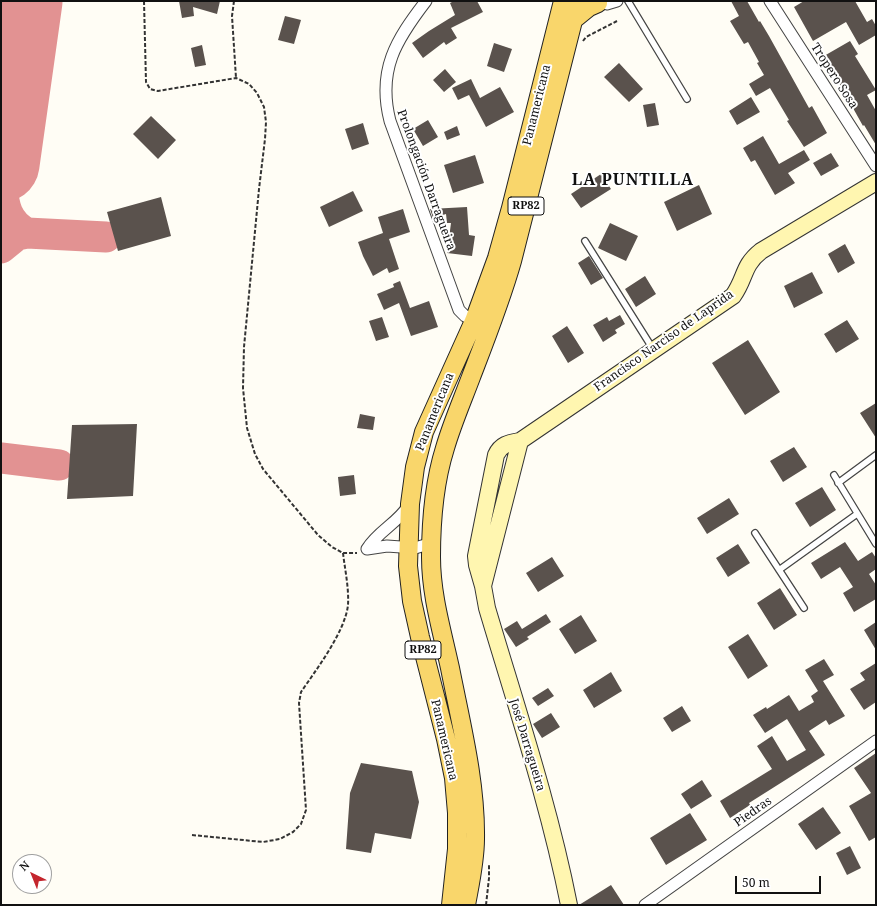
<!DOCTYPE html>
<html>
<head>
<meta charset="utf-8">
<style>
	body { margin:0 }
	#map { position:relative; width:877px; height:906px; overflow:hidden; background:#fffdf5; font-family:"Noto Serif",serif }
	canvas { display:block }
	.frame { position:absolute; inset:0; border:2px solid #111; pointer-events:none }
	.north { position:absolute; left:12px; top:854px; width:40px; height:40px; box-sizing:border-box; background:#fff; border:1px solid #a0a0a0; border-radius:50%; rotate:317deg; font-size:11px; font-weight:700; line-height:16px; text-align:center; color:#111 }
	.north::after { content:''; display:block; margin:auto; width:14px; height:18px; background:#c4262e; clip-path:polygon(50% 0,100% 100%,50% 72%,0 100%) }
	.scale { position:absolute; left:735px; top:876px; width:86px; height:18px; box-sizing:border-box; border:2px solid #111; border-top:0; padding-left:5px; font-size:12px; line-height:14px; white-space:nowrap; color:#111; -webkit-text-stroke:3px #fff; paint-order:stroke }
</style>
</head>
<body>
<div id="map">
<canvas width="877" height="906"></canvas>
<div class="frame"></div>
<div class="north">N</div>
<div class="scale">50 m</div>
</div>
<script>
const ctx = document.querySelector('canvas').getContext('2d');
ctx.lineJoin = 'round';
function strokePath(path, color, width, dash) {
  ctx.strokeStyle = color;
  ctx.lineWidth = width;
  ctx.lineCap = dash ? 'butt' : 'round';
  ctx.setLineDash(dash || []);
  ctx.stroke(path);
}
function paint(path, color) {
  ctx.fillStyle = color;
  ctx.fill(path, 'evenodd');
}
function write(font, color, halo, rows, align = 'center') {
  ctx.font = font + ' "Noto Serif",serif';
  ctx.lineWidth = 4;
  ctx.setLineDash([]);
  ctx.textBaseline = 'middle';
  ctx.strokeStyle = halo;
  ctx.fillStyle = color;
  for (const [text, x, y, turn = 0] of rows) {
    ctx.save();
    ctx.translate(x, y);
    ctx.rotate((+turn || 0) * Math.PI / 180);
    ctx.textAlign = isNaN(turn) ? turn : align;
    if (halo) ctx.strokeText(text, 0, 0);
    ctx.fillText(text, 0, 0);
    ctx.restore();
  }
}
strokePath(new Path2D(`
	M1 183C4 205 6 222 27 233
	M1 248 17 235 27 233 106 237
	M1 458 59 465`), '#e29292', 31);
strokePath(new Path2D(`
	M1 164 24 1`), '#e29292', 77);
paint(new Path2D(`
	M179 1H220L217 14 193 7 194 16 182 18Z
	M454 1H477L483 12 451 28 457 38 446 45 444 42 423 58 412 43 429 31 455 15 450 3Z
	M731 1H747L759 22 760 21 769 36 809 108 812 106 827 133 804 147 787 121 789 120 770 88 756 96 749 84 764 75 757 63 759 62 748 42 744 44 730 21 739 16Z
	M804 1H855L867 22 872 19 876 26V35L859 45 846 22 813 41 794 7Z
	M285 16 301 20 294 44 278 40Z
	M850 41 858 54 855 56 876 90 867 95 876 111V145L864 125 863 126 824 56Z
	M494 43 512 49 504 72 487 66Z
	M202 45 206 65 195 67 191 48Z
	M619 63 643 89 629 102 604 77Z
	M445 69 456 82 444 92 433 80Z
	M471 79 480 98 500 87 514 112 486 127 469 95 458 100 452 88Z
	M751 97 760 112 737 125 729 111Z
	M655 103 659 125 647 127 643 105Z
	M151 116 176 140 158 159 133 134Z
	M428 120 438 137 423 146 413 129Z
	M363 123 369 144 352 150 345 129Z
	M457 126 460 135 447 140 444 132Z
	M763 136 779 164 804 150 810 160 788 173 795 183 775 195 755 160 751 162 743 148Z
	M831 153 839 166 821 176 813 163Z
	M475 155 484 183 453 193 444 165Z
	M601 174 611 189 581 208 571 194Z
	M699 185 712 214 677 231 664 202Z
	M353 191 363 211 329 227 320 207Z
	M161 197 171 236 118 251 107 212Z
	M467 207 469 235 475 236 472 256 447 253 451 223H447L446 214 433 218 430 209Z
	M403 209 410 232 389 239 399 269 389 273 387 268 373 276 363 256 358 242 383 233 378 217Z
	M610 223 638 236 626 261 598 248Z
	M845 244 855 263 838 273 828 254Z
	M589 256 603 278 591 285 578 263Z
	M812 272 823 293 794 308 784 286Z
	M645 276 656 294 636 307 625 289Z
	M400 281 410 308 429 301 438 327 411 336 399 303 384 310 377 294 394 287 393 284Z
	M620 315 625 324 615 330 617 333 603 342 593 325 607 317 609 321Z
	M382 317 389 337 376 341 369 321Z
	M847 320 859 339 836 353 824 334Z
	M567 326 584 353 568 363 552 336Z
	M748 340 780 392 745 415 712 363Z
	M876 403V438L860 413Z
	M360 414 375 417 373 430 357 428Z
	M137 424 133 496 67 499 72 425Z
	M794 447 807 467 783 482 770 461Z
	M354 475 356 494 340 496 338 477Z
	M822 487 836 510 810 527 795 503Z
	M729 498 739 514 707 534 697 518Z
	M845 542 858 561 872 552 876 558V569L869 574 876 585V599L854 612 843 593 853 587 840 567 821 579 811 563Z
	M738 544 750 563 728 577 716 558Z
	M552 557 564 576 538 592 526 573Z
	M780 588 797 615 774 630 757 603Z
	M546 614 551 622 527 637 529 639 516 647 504 629 517 621 522 629Z
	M581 615 597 641 575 654 559 629Z
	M876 622V650L864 630Z
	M748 634 768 666 748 679 728 647Z
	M824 659 834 675 823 681 845 716 829 725 826 720 809 731 825 755 749 803 750 805 730 818 720 801 772 769 757 746 772 736 787 761 806 750 787 719 765 733 753 715 766 707 767 709 789 695 799 711 814 702 811 696 818 691 805 670Z
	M876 663V702L864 710 850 689 865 680 860 673Z
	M611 672 622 691 594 708 583 690Z
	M548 688 554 696 538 706 532 698Z
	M682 706 691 721 672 732 663 718Z
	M551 713 560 727 542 738 533 724Z
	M876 753V837L869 841 849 806 871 793 854 768Z
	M361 763 412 771 419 802 411 839 375 833 371 853 346 849 350 793Z
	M702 780 712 796 691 809 681 794Z
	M823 807 841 833 816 850 798 824Z
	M690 813 707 840 666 865 650 838Z
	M850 846 861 868 847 875 836 853Z
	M611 885 624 905H579Z`), '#5a524d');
const lane = new Path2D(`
	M628 1 687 99
	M585 241 653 349
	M834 475 876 544
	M838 483 876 455
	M755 533 804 608
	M779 570 857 514`);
const street = new Path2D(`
	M426 1C396 40 377 70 390 121L459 310 465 316 474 321
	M594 1 607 4 617 1
	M770 1 876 166
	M367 549 387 546 415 548 432 543
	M367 549C378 531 398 523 409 505
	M645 905 876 741`);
const secondary = new Path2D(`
	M483 586 520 441
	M569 905C549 804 516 706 487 608L483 586 477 565 476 556 496 455C501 444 509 443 520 441L733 296C746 278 742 266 761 251L876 182`);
const primary = new Path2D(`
	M573 20 589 7 598 3
	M451 905 457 849V813L454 778 446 739 420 637 412 601 408 566 410 504 415 467 424 432 474 321 497 258 511 208 563 1
	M466 905C470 883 475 861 475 839 476 782 461 724 450 668 442 631 431 595 431 557 431 521 434 483 445 448 452 424 462 401 471 377 486 338 501 300 512 261L578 1`);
strokePath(lane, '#444', 8);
strokePath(street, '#444', 13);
strokePath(secondary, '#333', 18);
strokePath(primary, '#222', 20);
strokePath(new Path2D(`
	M144 1 146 82 150 89 158 91 236 78 249 84 257 93 264 107 266 122 265 139 259 189 244 347 243 388 247 428 255 454 263 469 318 535 332 547 343 553H357
	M234 1 232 16 236 78
	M583 41 586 37 617 21
	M192 835 263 842 280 839 293 832 301 824 306 810 299 703 301 692C316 670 345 632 348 605 349 588 345 570 343 553
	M486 905 489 878V864`), '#333', 2, [4, 2]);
strokePath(lane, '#fff', 5.5);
strokePath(street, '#fff', 11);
strokePath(secondary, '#fff6b0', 16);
strokePath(primary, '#f9d66b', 18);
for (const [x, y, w] of [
	[526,206,36],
	[423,650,36]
]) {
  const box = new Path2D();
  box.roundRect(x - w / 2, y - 9, w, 18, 3);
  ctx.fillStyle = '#fff';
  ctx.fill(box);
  strokePath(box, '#111', 1);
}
write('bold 11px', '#111', null, [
	["RP82",526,206],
	["RP82",423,650]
]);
write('12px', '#111', '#fff', [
	["Tropero Sosa",834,76,57],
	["Panamericana",537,105,-76],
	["Prolongación Darragueira",426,180,70],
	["Francisco Narciso de Laprida",664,341,-35],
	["Panamericana",435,412,-68],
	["Panamericana",444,740,77],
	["José Darragueira",527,745,73],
	["Piedras",753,812,-35]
]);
ctx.letterSpacing = '1px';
write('bold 16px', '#111', '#fff', [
	["LA PUNTILLA",633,180]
]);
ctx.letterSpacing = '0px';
</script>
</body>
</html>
